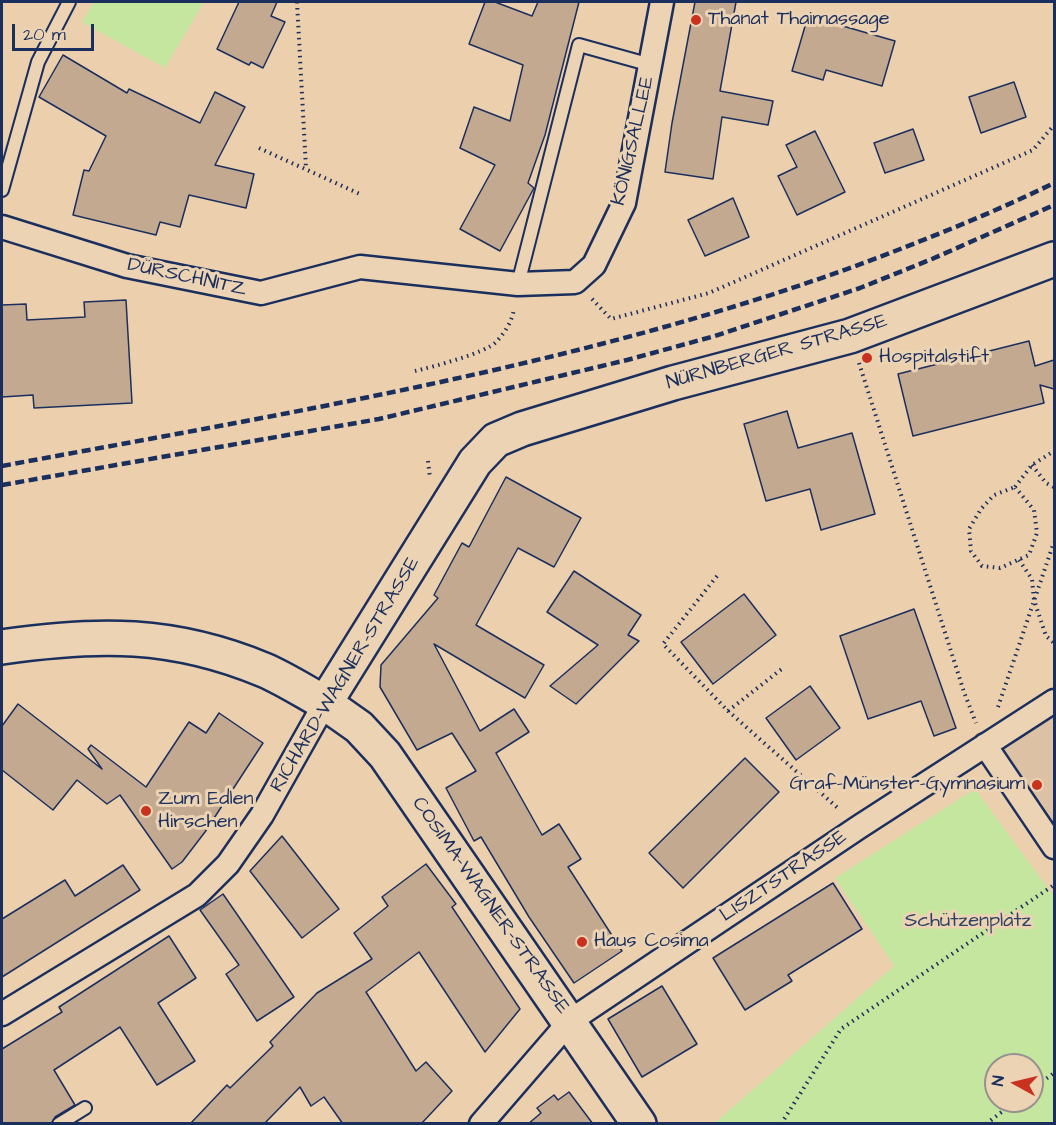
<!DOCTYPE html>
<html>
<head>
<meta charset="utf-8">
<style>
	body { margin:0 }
	#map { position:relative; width:1056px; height:1125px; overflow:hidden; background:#ecd0ad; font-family:"Architects Daughter",sans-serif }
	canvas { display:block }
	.frame { position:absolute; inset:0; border:3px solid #1b2f5e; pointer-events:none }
	.north { position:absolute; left:984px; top:1053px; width:60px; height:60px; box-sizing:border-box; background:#ebd3b3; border:2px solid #989191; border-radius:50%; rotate:278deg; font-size:16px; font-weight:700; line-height:24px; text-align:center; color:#1b2f5e }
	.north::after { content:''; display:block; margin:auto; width:21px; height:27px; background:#c8321e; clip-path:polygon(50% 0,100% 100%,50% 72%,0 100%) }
	.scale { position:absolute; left:12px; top:24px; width:82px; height:27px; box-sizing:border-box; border:3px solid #1b2f5e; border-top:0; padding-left:8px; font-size:18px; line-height:21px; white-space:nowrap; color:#1b2f5e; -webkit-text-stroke:4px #ebd3b3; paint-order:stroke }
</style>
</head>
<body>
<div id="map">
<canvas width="1056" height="1125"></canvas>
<div class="frame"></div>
<div class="north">N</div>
<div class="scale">20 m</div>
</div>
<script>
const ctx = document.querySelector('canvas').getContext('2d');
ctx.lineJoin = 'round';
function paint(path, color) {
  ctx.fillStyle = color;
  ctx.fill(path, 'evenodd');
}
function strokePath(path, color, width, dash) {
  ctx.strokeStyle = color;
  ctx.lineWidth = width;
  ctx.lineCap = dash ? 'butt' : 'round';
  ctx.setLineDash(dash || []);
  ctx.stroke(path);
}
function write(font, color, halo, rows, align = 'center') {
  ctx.font = font + ' "Architects Daughter",sans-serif';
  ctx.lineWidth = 6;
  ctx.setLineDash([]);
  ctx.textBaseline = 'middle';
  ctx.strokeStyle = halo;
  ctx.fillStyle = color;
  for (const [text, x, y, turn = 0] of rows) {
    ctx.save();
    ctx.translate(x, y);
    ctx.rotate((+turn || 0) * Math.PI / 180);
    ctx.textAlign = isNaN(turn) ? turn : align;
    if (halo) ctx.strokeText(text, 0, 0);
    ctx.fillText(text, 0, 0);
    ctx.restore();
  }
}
paint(new Path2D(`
	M1054 700V826L986 745Z`), '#dcc1a4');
paint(new Path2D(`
	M94 2H204L165 68 82 22Z
	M975 789 1054 896V1123H715L894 966 835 878ZM996 1065H1032V1101H996Z`), '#c5e69e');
const building = new Path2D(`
	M239 2H277L271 16 285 22 263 68 251 62 249 65 217 49Z
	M485 2H495L532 16 538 2H579L545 135 528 183 534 188 500 251 460 229 495 165 460 148 474 107 510 121 523 65 469 44Z
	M695 2H736L720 91 773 101 768 125 722 117 713 179 665 172 672 123Z
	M808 16 895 41 882 86 826 70 823 80 792 71Z
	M63 55 127 93 129 89 200 123 215 92 245 107 215 165 254 174 246 208 189 195 180 227 160 222 156 235 73 215 84 170 89 171 106 136 39 97Z
	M1014 82 1026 117 981 133 969 97Z
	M913 129 924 160 885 173 874 143Z
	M815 131 845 192 797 215 778 176 797 167 786 145Z
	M733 198 749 237 705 256 688 220Z
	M126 300 132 403 34 408 33 395 2 397V305L26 304 27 320 85 317 84 302Z
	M1029 341 1035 366 1054 360V389L1040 385 1044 403 913 436 898 374Z
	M787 411 798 448 852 433 875 514 821 530 810 489 766 501 744 424Z
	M506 477 581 518 554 567 518 548 476 625 544 665 525 698 434 644 480 731 514 709 529 732 496 753 542 835 559 824 581 859 568 867 622 951 574 983 529 917 481 837 474 841 446 788 476 771 452 733 417 750 380 687 381 665 438 598 434 595 462 543 469 547Z
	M574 571 641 615 628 635 639 641 576 704 550 686 598 645 547 612Z
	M744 594 776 635 713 684 681 642Z
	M914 609 956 728 934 736 921 701 868 719 840 636Z
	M810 686 840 728 796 760 766 718Z
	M18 704 102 769 88 749 91 745 146 787 189 722 206 733 219 713 263 743 205 832 182 862 172 869 120 795 107 804 77 780 53 810 2 770V726Z
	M745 758 779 792 683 888 649 853Z
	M282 836 339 909 302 938 250 871Z
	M426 864 456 904 452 907 520 1009 485 1052 419 952 366 992 416 1071 426 1062 452 1091 421 1124H343L324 1097 311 1106 300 1087 264 1124H190L227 1085 230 1088 273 1046 270 1042 317 993 372 959 354 933 388 906 382 897Z
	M123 865 140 890 2 977V919L65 880 75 896Z
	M833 883 862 929 788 975 792 981 745 1010 713 958Z
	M223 894 294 997 257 1021 226 974 239 965 200 910Z
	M169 936 196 978 158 1003 195 1061 157 1085 120 1027 54 1070 75 1105 55 1117 51 1124H2V1049L62 1012 59 1007Z
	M662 986 697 1044 642 1077 608 1019Z
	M569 1092 593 1124H528L541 1113 537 1108 554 1095 558 1100Z`);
paint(building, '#c4a991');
strokePath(building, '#1b2f5e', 1.5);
const service = new Path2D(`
	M2 190 38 62 69 2
	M518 284 579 45 651 65
	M59 1124 85 1108`);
const minor = new Path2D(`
	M2 227 127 266 261 293 360 267 518 284 575 282 594 265 624 203 662 2
	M985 745 1054 847
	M2 1014 197 895 228 864 262 815 325 703
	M481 1124 570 1021 859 827 1054 701`);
const secondary = new Path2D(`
	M325 703 359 727 385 755 639 1124`);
const primary = new Path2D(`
	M2 647C97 633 173 632 264 670 285 679 305 692 325 703L475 462 496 440 522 429 673 383 850 336 1054 259`);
strokePath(service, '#1b2f5e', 16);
strokePath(minor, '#1b2f5e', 27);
strokePath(secondary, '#1b2f5e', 38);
strokePath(primary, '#1b2f5e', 38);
strokePath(new Path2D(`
	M297 2 306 168
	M259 148 362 195
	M592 299 611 319 709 293 1033 150 1054 125
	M859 363 964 692 976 723
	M415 371C432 367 486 353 496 342 505 333 512 321 514 309
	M428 461 430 478
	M1032 465 1046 483 1054 487
	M1015 487 1034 510 1037 533 1029 555 1000 568 982 566 971 551 969 529 981 509 994 495Z
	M1015 487 1032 465 1054 451
	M1019 560 1032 579 1034 600 1046 636 1054 643
	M717 576 663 644 728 711 840 810
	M998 707 1054 542
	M728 711 783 668
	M1032 1089 1054 1073
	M781 1124 841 1029 1054 885
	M986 1124 1016 1101`), '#1b2f5e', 4, [1.5, 4.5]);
strokePath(service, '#ebd3b3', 12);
strokePath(minor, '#ebd3b3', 22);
strokePath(secondary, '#ebd3b3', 33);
strokePath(primary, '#ebd3b3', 33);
strokePath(new Path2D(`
	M2 466C298 411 594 364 877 258 937 235 997 211 1054 183
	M2 485 379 419 627 360 715 336 860 288 932 259 1054 205`), '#1b2f5e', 4.5, [9, 4.5]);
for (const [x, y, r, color] of [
	[696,20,6,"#c8321e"],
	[867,358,6,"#c8321e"],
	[1037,785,6,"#c8321e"],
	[146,811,6,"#c8321e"],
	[582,942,6,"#c8321e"]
]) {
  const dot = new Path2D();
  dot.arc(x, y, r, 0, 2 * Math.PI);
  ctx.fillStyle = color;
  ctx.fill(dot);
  strokePath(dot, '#ebd3b3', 2);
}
write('20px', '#1b2f5e', '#ebd3b3', [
	["Thanat Thaimassage",708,20],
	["Hospitalstift",879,358],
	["Graf-Münster-Gymnasium",1025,785,"right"],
	["Zum Edlen",158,800],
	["Hirschen",158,823],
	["Haus Cosima",594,942]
], 'left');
write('20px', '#1b2f5e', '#ebd3b3', [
	["KÖNIGSALLEE",634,141,-77],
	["DÜRSCHNITZ",187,278,12],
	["NÜRNBERGER STRASSE",777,353,-16],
	["RICHARD-WAGNER-STRASSE",346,675,-59],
	["LISZTSTRASSE",784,877,-34],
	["COSIMA-WAGNER-STRASSE",490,906,55]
]);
write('20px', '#2c4164', '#ebd3b3', [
	["Schützenplatz",968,922]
]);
</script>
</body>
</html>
